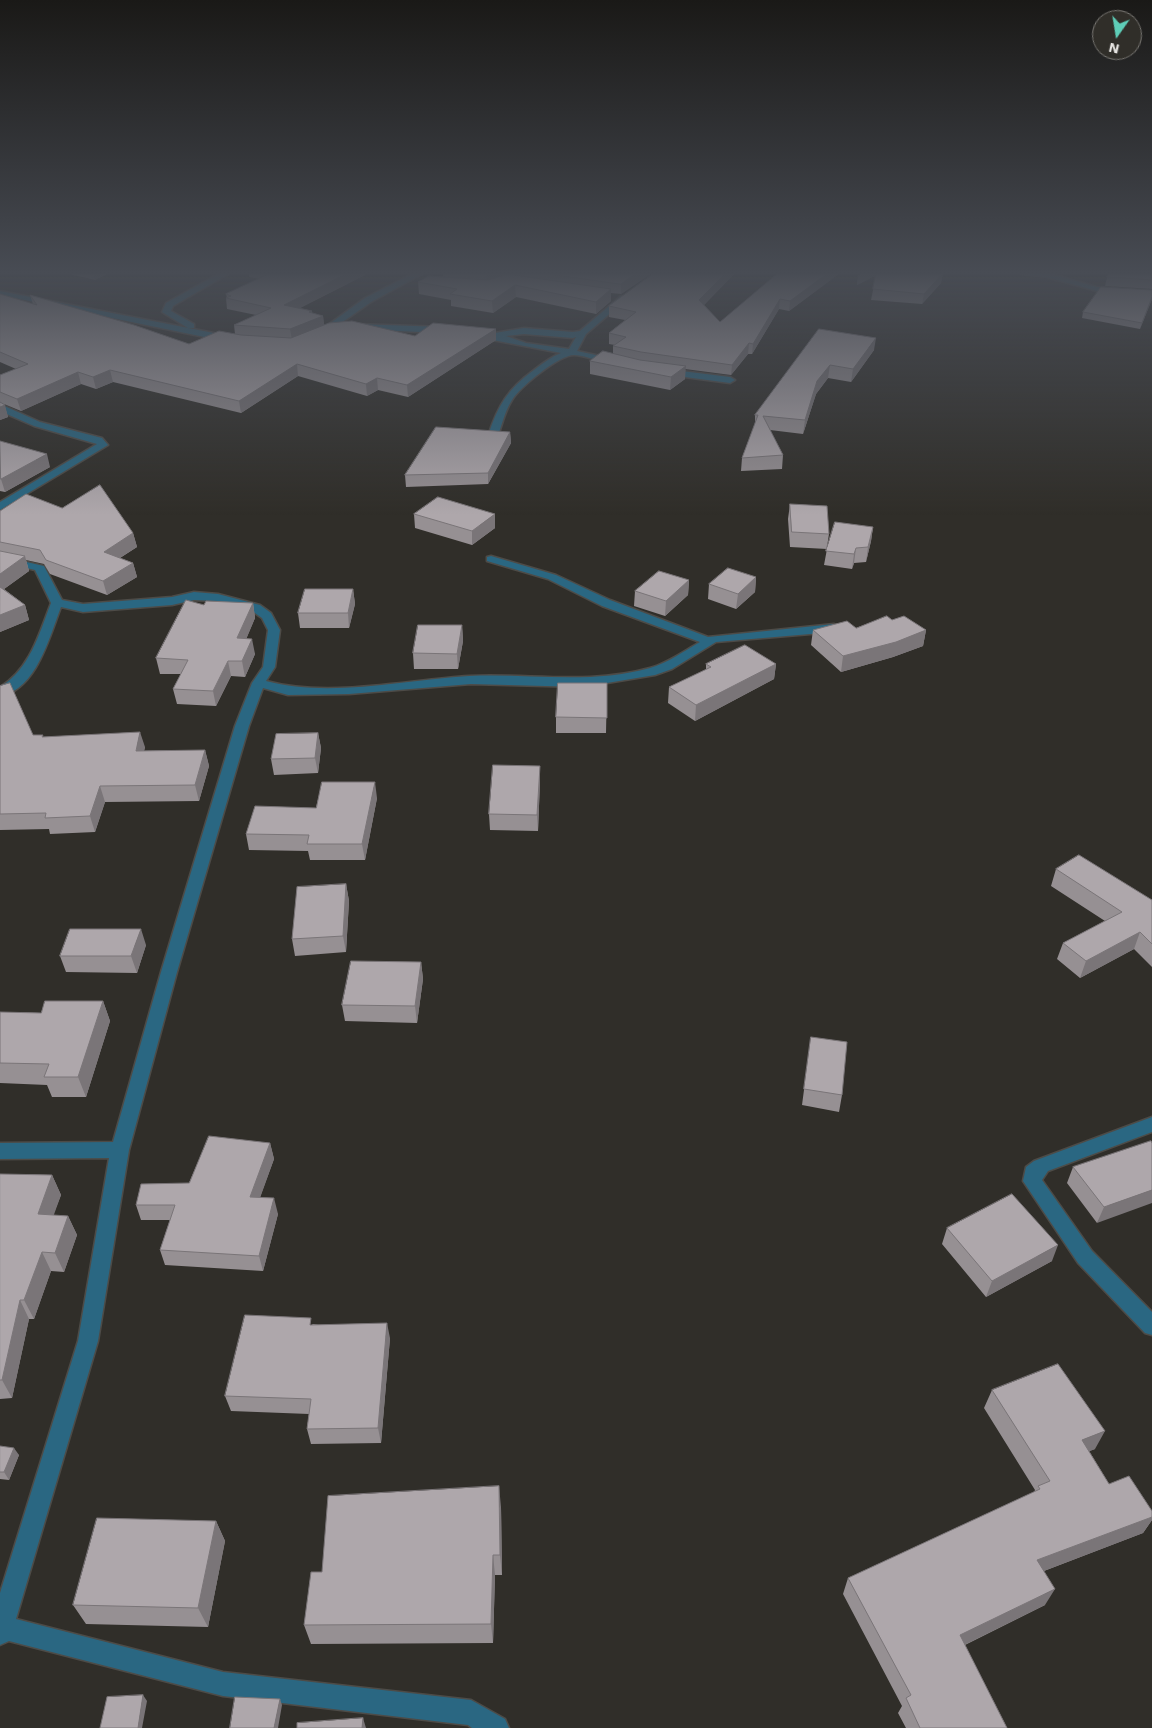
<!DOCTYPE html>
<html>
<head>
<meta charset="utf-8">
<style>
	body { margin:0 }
	#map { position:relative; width:1152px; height:1728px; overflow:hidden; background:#302e29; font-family:"Work Sans",sans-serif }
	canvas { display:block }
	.north { position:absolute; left:1092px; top:10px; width:50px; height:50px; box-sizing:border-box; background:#302e29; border:1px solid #797773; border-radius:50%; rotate:193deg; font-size:14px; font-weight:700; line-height:20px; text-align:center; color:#e7e5e2 }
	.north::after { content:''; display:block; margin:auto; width:18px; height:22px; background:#5eceb8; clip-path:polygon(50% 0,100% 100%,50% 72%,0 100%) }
</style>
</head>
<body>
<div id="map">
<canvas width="1152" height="1728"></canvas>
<div class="north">N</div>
</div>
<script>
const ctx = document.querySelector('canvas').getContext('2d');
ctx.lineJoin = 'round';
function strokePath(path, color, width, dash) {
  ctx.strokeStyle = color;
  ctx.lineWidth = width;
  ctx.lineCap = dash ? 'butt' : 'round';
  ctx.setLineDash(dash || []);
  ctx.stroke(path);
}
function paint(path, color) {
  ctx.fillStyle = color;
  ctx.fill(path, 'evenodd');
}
const street = new Path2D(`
	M220 273H230L173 306 171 311 194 324V328H188L162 312 166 303Z
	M414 273H424L371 302 324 335 317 333 365 298Z
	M1017 273H1048L1097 287 1152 291V295L1097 291 1046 277Z
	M0 291 229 336 233 339 229 342 0 295Z
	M621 296 628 298 586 334 577 351 619 360V364C604 366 589 355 574 355 559 355 520 387 512 400 505 411 502 424 498 436L490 438 488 436C498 405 508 389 534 370 543 363 551 357 561 353L477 337 474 336V332L495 333 524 328 573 332 580 331ZM524 334 573 338 576 337 569 349 526 343 506 336Z
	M355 324 444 327 448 330 444 333 352 329V325Z
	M665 369 730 377 735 380 730 383 662 374 660 372Z
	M0 404 40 422 102 438 108 445 0 510V502L97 444 34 426 0 411Z
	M0 556 44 566 62 600 83 604 172 597 194 592 218 594 260 605 271 613 280 630 275 667 266 681C328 698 405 680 469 676 530 673 589 685 650 668 668 663 684 651 700 642L602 606 548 579 487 561V557L491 556 556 575 610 600 708 637 834 624 840 628 834 632 716 642 672 669 655 675 583 687 471 684 349 694 288 695 263 688 249 726 177 972 129 1150 98 1341 16 1619 223 1672 471 1700 505 1719 509 1728H472L468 1725 223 1696 9 1641 0 1645V1593L78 1341 109 1158 0 1159V1143L113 1142 161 972 235 726 252 683 263 667 268 630 262 618 252 611 218 601 194 600 172 605 83 612 61 607C49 638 37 688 0 697V687C30 669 39 634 51 603L35 570 0 562Z
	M1152 1117V1132L1048 1171 1042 1180 1092 1251 1152 1312V1335L1145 1333 1078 1263 1023 1181 1026 1167 1034 1161Z`);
strokePath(street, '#4d4b47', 3);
paint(street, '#2a6782');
paint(new Path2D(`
	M65 273H109L95 280Z
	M249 273H365V275L300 308 312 311V313L323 316 324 325 415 336 496 340 408 397 378 390 367 396 298 376 241 413 113 382 96 389 81 384 21 411 4 404 8 417 0 420V375L16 369 0 362V294L33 304 30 295 189 344 235 334 234 325 256 315 227 309 226 298H227L226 294 259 279 249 277Z
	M443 273H652L621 294 611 293V301L596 314 516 297 493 313 451 306V300L419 294 418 282 443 277Z
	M735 273 704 305 720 322 840 273 789 311 779 309 752 354H748L731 375 685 369V379L670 390 590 374V361L613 354V346L615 345 609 344V333L625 320 609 317V306Z
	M943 273 941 283 922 304 871 300 876 275 857 285 858 275Z
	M1152 273V289L1105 286 1107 277Z
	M1152 290V299L1140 329 1082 318 1083 312Z
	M819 329 874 350 851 382 828 378 816 394 803 434 770 430 783 455 782 469 741 471 742 458 755 424V415Z
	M510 432 511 443 488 484 406 487 405 475Z
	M0 441 50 467 5 492 0 491Z
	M790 504 829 534 827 547 873 527 871 541 866 562 854 563 852 569 824 565 827 549 790 547 788 519Z
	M0 511 133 533 137 547 120 558 133 563 137 577 107 595 50 574 44 564 26 560 29 571 4 589 25 605 29 620 0 632Z
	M414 514 495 528 472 545 415 528Z
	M756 577 755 592 736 609 708 599 709 584Z
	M689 580 688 595 665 616 634 606 635 591Z
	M353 589 355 604 349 628H300L298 613Z
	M253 603 255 618 246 639 255 654 245 677 231 676 216 706 177 704 173 689 181 674H160L156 658 204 605Z
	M892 620 926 630 923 646 893 657 841 672 811 645 813 630 856 628Z
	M462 625 463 641 458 669H414L413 653Z
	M706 664H776L774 679 695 721 668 703 669 687 706 670Z
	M607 683 606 733H556V717Z
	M0 686 33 735 44 737 145 747 144 751 205 750 209 766 199 801 105 802 95 832 50 834 49 829 0 830Z
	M318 733 321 748 318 773 274 775 271 759Z
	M540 781 538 831 490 830 489 814Z
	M377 798 365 860H310L308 851 249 850 246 834 316 808Z
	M1056 869 1152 900V967L1134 949 1080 978 1057 959 1063 943 1105 921 1051 886Z
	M346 884 349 901 346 952 295 956 292 939Z
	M146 945 137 973 66 972 60 956Z
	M421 962 423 979 417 1023 345 1021 342 1005Z
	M103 1001 110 1021 86 1097H52L47 1085 0 1083V1012L41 1013Z
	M811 1037 842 1095 839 1112 802 1105Z
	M1151 1141 1097 1223 1067 1183 1073 1167Z
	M270 1143 274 1159 260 1197 278 1214 263 1271 165 1265 160 1250 170 1220H141L136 1205 189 1183Z
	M0 1174 52 1175 61 1195 53 1215 68 1216 77 1235 64 1272 51 1271 34 1319H29L12 1398 0 1399Z
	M947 1228 1052 1261 986 1297 942 1244Z
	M313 1324 390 1338 381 1443 311 1444 307 1429 309 1414 231 1411 225 1396Z
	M992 1390 1095 1449 1089 1451 1109 1484 1152 1511V1520L1143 1533 1044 1571 1045 1605 965 1645 1007 1728H906L898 1713 902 1706 843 1594 848 1578 1034 1492 1035 1490 984 1408Z
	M0 1446 19 1455 9 1480 0 1479Z
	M501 1507 502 1575H495L493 1643 311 1644 304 1625 322 1572Z
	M216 1521 225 1541 208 1627 86 1624 73 1605Z`), '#969093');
paint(new Path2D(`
	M93 273H109L95 280Z
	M348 273H365V275L286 315 284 305Z
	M490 273H507V278L487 284 486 274Z
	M637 273H652L621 294V284Z
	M726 273H735L699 310V300Z
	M828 273H840L789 311 790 301Z
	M862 273H877V275L857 285 858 275Z
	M943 273 941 283 922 304 924 294Z
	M515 285 516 297 493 313 492 301Z
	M611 289V301L596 314V302Z
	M1152 297V299L1140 329 1142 323Z
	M780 299 779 309 752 354 753 344Z
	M312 311 313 320 323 316 324 326 292 340 290 329 309 312Z
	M496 329V340L408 397 407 385Z
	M876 338 874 350 851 382 853 369Z
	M749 343 748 354 731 375 732 365Z
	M297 364 298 376 241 413 239 401Z
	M830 365 828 378 816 394 803 434 805 420 817 381Z
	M686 366 685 379 670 390 671 377Z
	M110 370 113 382 96 389 93 377Z
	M78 372 81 384 21 411 17 399Z
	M377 378 378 390 367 396 366 384Z
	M5 405 8 417 0 420V407Z
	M510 432 511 443 488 484V473Z
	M47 454 50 467 5 492 1 479Z
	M495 514V528L472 545V531Z
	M873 527 871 541 866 562 868 547Z
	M133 533 137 547 107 566 104 552Z
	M856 548 854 563 852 569 854 554Z
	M25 556 29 571 0 592V574Z
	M133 563 137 577 107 595 103 581Z
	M756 577 755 592 736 609 738 594Z
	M689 580 688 595 665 616 666 601Z
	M353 589 355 604 349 628 348 613Z
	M253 603 255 618 240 654 237 638Z
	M25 605 29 620 0 632V615Z
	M462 625 463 641 458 669 457 654Z
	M926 630 923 646 893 657 841 672 843 656Z
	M252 639 255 654 245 677 242 661Z
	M228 661 231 676 216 706 213 691Z
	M776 664 774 679 695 721 696 705Z
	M140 732 145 747 140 767 136 751Z
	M318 733 321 748 318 773 315 758Z
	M205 750 209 766 199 801 195 785Z
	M540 766V781L538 831 537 815Z
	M375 782 377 798 365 860 362 844Z
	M100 786 105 802 95 832 90 816Z
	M346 884 349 901 346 952 343 936Z
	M141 929 146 945 137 973 131 956Z
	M1140 932 1134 949 1080 978 1086 961Z
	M421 962 423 979 417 1023 415 1006Z
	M103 1001 110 1021 86 1097 78 1077Z
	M270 1143 274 1159 255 1212 250 1197Z
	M52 1175 61 1195 47 1234 38 1214Z
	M1152 1190V1203L1097 1223 1104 1207Z
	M274 1198 278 1214 263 1271 259 1256Z
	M68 1216 77 1235 64 1272 55 1253Z
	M1058 1245 1052 1261 986 1297 992 1281Z
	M42 1252 51 1271 34 1319 24 1300Z
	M20 1300 29 1319 12 1398 2 1380Z
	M387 1323 390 1338 381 1443 378 1428Z
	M1105 1431 1095 1449 1073 1458 1082 1440Z
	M14 1448 19 1455 9 1480 4 1472Z
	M499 1486 501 1507 502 1575 500 1555Z
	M1152 1517V1520L1143 1533 1028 1577 1037 1560Z
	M216 1521 225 1541 208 1627 198 1608Z
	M493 1555 495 1575 493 1643 491 1624Z
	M1055 1589 1045 1605 952 1651 960 1635Z
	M143 1695 147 1701 142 1728H138Z
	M280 1699 282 1705 278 1728H274Z
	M363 1718 366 1728H362Z`), '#7a7578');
const building = new Path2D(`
	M271 273H348L284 305 312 311 309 312 323 316 290 329 234 325 271 308 226 298 231 296 226 294Z
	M472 273H490L486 274Z
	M542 273H637L621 284Z
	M654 273H726L699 300 720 322 778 273H828L790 301 780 299 753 344 749 343 732 365 641 352 613 346 626 337 609 333 636 312 609 306Z
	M876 273H943L924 294 873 289Z
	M1110 273H1152V280L1107 277Z
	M507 274 611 289 596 302 515 285 492 301 450 294 457 289 418 282 429 276 488 280Z
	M1101 287 1152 290V297L1142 323 1083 312Z
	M0 294 37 305 30 295 134 325 189 344 219 331 241 335 291 338 329 323 352 321 415 336 433 323 496 329 407 385 377 378 366 384 297 364 239 401 110 370 93 377 78 372 17 399 0 392V375L28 364 0 352Z
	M819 329 876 338 853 369 830 365 817 381 805 420 763 416 783 455 742 458 758 415H755Z
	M603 351 640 360 686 366 671 377 590 361Z
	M0 402 5 405 0 407Z
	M436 427 510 432 488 473 405 475Z
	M0 441 47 454 1 479Z
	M100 485 133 533 104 552 133 563 103 581 46 560 40 550 0 542V511L26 494 62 508Z
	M438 497 495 514 472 531 414 514Z
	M790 504 827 506 829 534 792 532Z
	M835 522 873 527 868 547 856 548 854 554 826 551Z
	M0 551 25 556 0 574Z
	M728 568 756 577 738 594 709 584Z
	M659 571 689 580 666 601 635 591Z
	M0 587 25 605 0 615Z
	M305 589H353L348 613H298Z
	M186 600 204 605 206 601 253 603 237 638 252 639 242 661H228L213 691 173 689 188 660 156 658Z
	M887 616 892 620 904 616 926 630 896 642 843 656 813 630 847 621 856 628Z
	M418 625H462L457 654 413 653Z
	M745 645 776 664 696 705 669 687 711 667 706 664Z
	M10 683 33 735H43L42 737 140 732 136 751 205 750 195 785 100 786 90 816 45 818 46 813 0 814V686Z
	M558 683H607V718L556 717Z
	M318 733 315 758 271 759 276 734Z
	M493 765 540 766 537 815 489 814Z
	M322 782H375L362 844H307L309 835 246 834 255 806 316 808Z
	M1079 855 1152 900V944L1140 932 1086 961 1063 943 1122 912 1056 869Z
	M346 884 343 936 292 939 297 887Z
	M70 929H141L131 956H60Z
	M351 961 421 962 415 1006 342 1005Z
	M45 1001H103L78 1077H44L49 1064 0 1063V1012L41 1013Z
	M811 1037 847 1042 842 1095 804 1089Z
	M209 1136 270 1143 250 1197 274 1198 259 1256 160 1250 175 1205H136L141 1184 189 1183Z
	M1151 1141 1152 1143V1190L1104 1207 1073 1167Z
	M0 1174 52 1175 38 1214 68 1216 55 1253 42 1252 24 1300H20L2 1380H0Z
	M1012 1194 1058 1245 992 1281 947 1228Z
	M245 1315 311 1318 310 1325 387 1323 378 1428 307 1429 311 1399 225 1396Z
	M1058 1364 1105 1431 1082 1440 1109 1484 1129 1476 1152 1511V1517L1037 1560 1055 1589 960 1635 1007 1728H920L906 1698 911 1695 848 1578 1040 1489 1038 1486 1050 1481 992 1390Z
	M0 1446 14 1448 4 1472H0Z
	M499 1486 500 1555H493L491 1624 304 1625 311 1572H322L328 1496Z
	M97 1518 216 1521 198 1608 73 1605Z
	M143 1695 138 1728H100L107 1697Z
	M235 1697 280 1699 274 1728H230Z
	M363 1718 362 1728H297V1723Z`);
paint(building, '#aea7ab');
strokePath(building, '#7a7578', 1);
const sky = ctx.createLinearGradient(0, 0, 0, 515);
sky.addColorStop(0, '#1a1917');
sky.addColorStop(0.53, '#484c54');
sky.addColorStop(1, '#484c5400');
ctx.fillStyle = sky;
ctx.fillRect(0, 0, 1152, 515);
</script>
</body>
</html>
